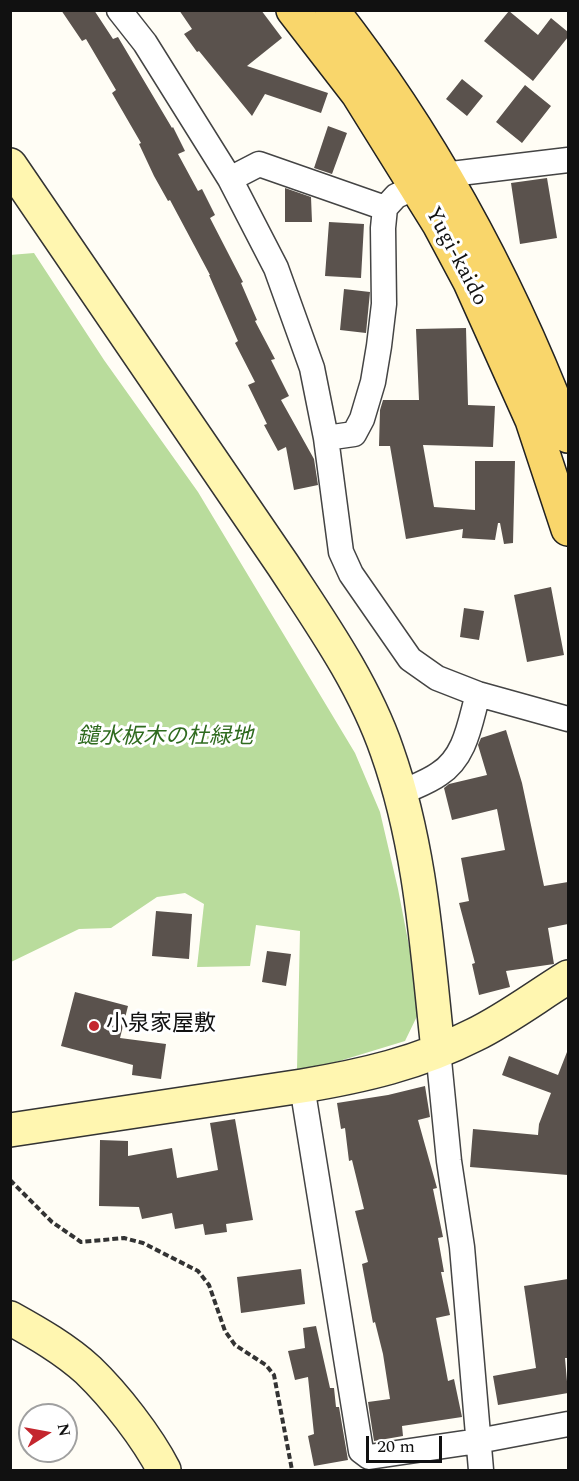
<!DOCTYPE html>
<html>
<head>
<meta charset="utf-8">
<style>
	body { margin:0 }
	#map { position:relative; width:579px; height:1481px; overflow:hidden; background:#fffdf5; font-family:Spectral,serif }
	canvas { display:block }
	.frame { position:absolute; inset:0; border:12px solid #111; pointer-events:none }
	.north { position:absolute; left:18px; top:1403px; width:60px; height:60px; box-sizing:border-box; background:#fff; border:2px solid #a0a0a0; border-radius:50%; rotate:79deg; font-size:16px; font-weight:700; line-height:24px; text-align:center; color:#111 }
	.north::after { content:''; display:block; margin:auto; width:21px; height:27px; background:#c4262e; clip-path:polygon(50% 0,100% 100%,50% 72%,0 100%) }
	.scale { position:absolute; left:366px; top:1436px; width:76px; height:27px; box-sizing:border-box; border:3px solid #111; border-top:0; padding-left:8px; font-size:18px; line-height:21px; white-space:nowrap; color:#111; -webkit-text-stroke:4px #fff; paint-order:stroke }
</style>
</head>
<body>
<div id="map">
<canvas width="579" height="1481"></canvas>
<div class="frame"></div>
<div class="north">N</div>
<div class="scale">20 m</div>
</div>
<script>
const ctx = document.querySelector('canvas').getContext('2d');
ctx.lineJoin = 'round';
function paint(path, color) {
  ctx.fillStyle = color;
  ctx.fill(path, 'evenodd');
}
function strokePath(path, color, width, dash) {
  ctx.strokeStyle = color;
  ctx.lineWidth = width;
  ctx.lineCap = dash ? 'butt' : 'round';
  ctx.setLineDash(dash || []);
  ctx.stroke(path);
}
function write(font, color, halo, rows, align = 'center') {
  ctx.font = font + ' Spectral,"Noto Sans JP",serif';
  ctx.lineWidth = 6;
  ctx.setLineDash([]);
  ctx.textBaseline = 'middle';
  ctx.strokeStyle = halo;
  ctx.fillStyle = color;
  for (const [text, x, y, turn = 0] of rows) {
    ctx.save();
    ctx.translate(x, y);
    ctx.rotate((+turn || 0) * Math.PI / 180);
    ctx.textAlign = isNaN(turn) ? turn : align;
    if (halo) ctx.strokeText(text, 0, 0);
    ctx.fillText(text, 0, 0);
    ctx.restore();
  }
}
paint(new Path2D(`
	M34 253 104 360 198 492 355 753 380 812 398 889 421 1008 405 1041 323 1066 297 1069 300 931 256 925 250 966 197 967 204 904 185 893 157 897 111 928 79 929 11 962 10 255Z`), '#b9dc9c');
paint(new Path2D(`
	M61 10H94L113 39 118 37 172 128 173 127 185 151 178 154 198 191 202 189 215 215 210 218 243 282 241 283 257 320 255 321 275 359 271 360 289 396 281 400 314 459 318 485 294 490 286 447 278 451 264 425 267 424 248 385 255 382 235 343 238 341 209 275H210L170 200 168 201 154 176 139 144 141 143 112 93 116 90 86 39 82 41Z
	M179 10H261L282 38 247 66 328 93 321 113 265 94 252 116 199 51 197 52 184 34 192 29Z
	M509 11 538 35 551 18 568 32V37L533 81 484 41Z
	M462 79 483 96 467 116 446 99Z
	M525 85 551 106 522 143 496 122Z
	M328 126 347 133 332 174 314 168Z
	M547 178 557 238 520 244 511 183Z
	M285 188 311 197 312 222H285Z
	M329 222 364 224 361 278 325 276Z
	M344 289 370 292 366 333 340 330Z
	M466 328 468 405 495 406 493 447 423 445 434 507 475 510V461H515L513 543 504 544 500 523H498L495 540 462 538 463 529 406 539 390 446H379L380 410 383 400H419L416 329Z
	M551 587 564 655 527 662 514 595Z
	M464 608 484 611 479 640 460 637Z
	M506 730 522 783 544 886 568 882V924L548 928 554 964 506 971 510 987 479 995 472 964 475 963 459 903 469 901 461 858 505 850 497 809 452 820 444 788 449 784 487 775 478 745 481 738Z
	M156 911 192 914 189 959 152 956Z
	M267 951 291 954 286 986 262 982Z
	M75 992 128 1006 120 1038 166 1044 161 1079 132 1075 133 1065 61 1046Z
	M567 1052 568 1175 470 1167 473 1129 538 1135 539 1124 551 1093 502 1075 509 1056 558 1075Z
	M425 1086 430 1117 418 1120 437 1188 433 1189 443 1237 438 1238 444 1272H441L450 1315 436 1318 448 1381 454 1379 462 1417 402 1426 403 1436 374 1441 368 1402 390 1399 383 1354 375 1322 373 1323 362 1264 368 1262 355 1211 364 1209 352 1160 349 1161 345 1128 341 1129 337 1103 388 1095Z
	M235 1119 253 1220 226 1224 227 1232 205 1235 203 1224 175 1229 172 1213 142 1219 139 1207 99 1206 100 1140 128 1141V1156L172 1148 177 1178 218 1170 210 1123Z
	M301 1269 305 1304 241 1313 237 1277Z
	M568 1279V1358H565L568 1393 498 1405 493 1376 536 1368 524 1286Z
	M316 1326 330 1388H334L336 1407H339L348 1460 314 1466 308 1436 314 1434 308 1377 295 1380 288 1351 305 1348 303 1328Z`), '#5a524d');
const street = new Path2D(`
	M119 10 145 43 230 179 276 268 312 368 326 438 341 552 351 574 410 659 437 678 478 694 568 719
	M230 179 259 164 385 208
	M326 438 354 434 362 419 373 382 379 346 384 304 383 228 385 208 396 196 443 175 568 160
	M401 793C413 787 428 782 439 774 466 757 470 722 478 694
	M438 1050 449 1161 462 1247 481 1470
	M302 1086 361 1451 369 1457 478 1441 568 1424`);
const secondary = new Path2D(`
	M10 165 283 565C321 623 364 684 387 751 421 847 427 949 438 1050
	M10 1130 302 1086C362 1076 419 1063 474 1035 507 1019 537 996 568 977
	M10 1318C37 1333 65 1349 88 1370 115 1396 147 1437 164 1470`);
const primary = new Path2D(`
	M293 10 358 94 439 224 470 282 532 420 568 529
	M332 10C432 138 511 285 568 436`);
strokePath(street, '#444', 27);
strokePath(secondary, '#333', 36);
strokePath(primary, '#222', 36);
strokePath(new Path2D(`
	M10 1180 52 1222 81 1242 124 1238 143 1243 198 1271 209 1285 225 1331 235 1345 266 1365 274 1375 292 1470`), '#333', 4, [6, 3]);
strokePath(street, '#fff', 24);
strokePath(secondary, '#fff6b0', 33);
strokePath(primary, '#f9d66b', 33);
for (const [x, y, r, color] of [
	[94,1026,6,"#c4262e"]
]) {
  const dot = new Path2D();
  dot.arc(x, y, r, 0, 2 * Math.PI);
  ctx.fillStyle = color;
  ctx.fill(dot);
  strokePath(dot, '#fff', 2);
}
write('22px', '#111', '#fff', [
	["Yugi-kaido",455,257,62]
]);
write('italic 22px', '#2f6b1f', '#fff', [
	["鑓水板木の杜緑地",165,739]
]);
write('22px', '#111', '#fff', [
	["小泉家屋敷",106,1026]
], 'left');
</script>
</body>
</html>
